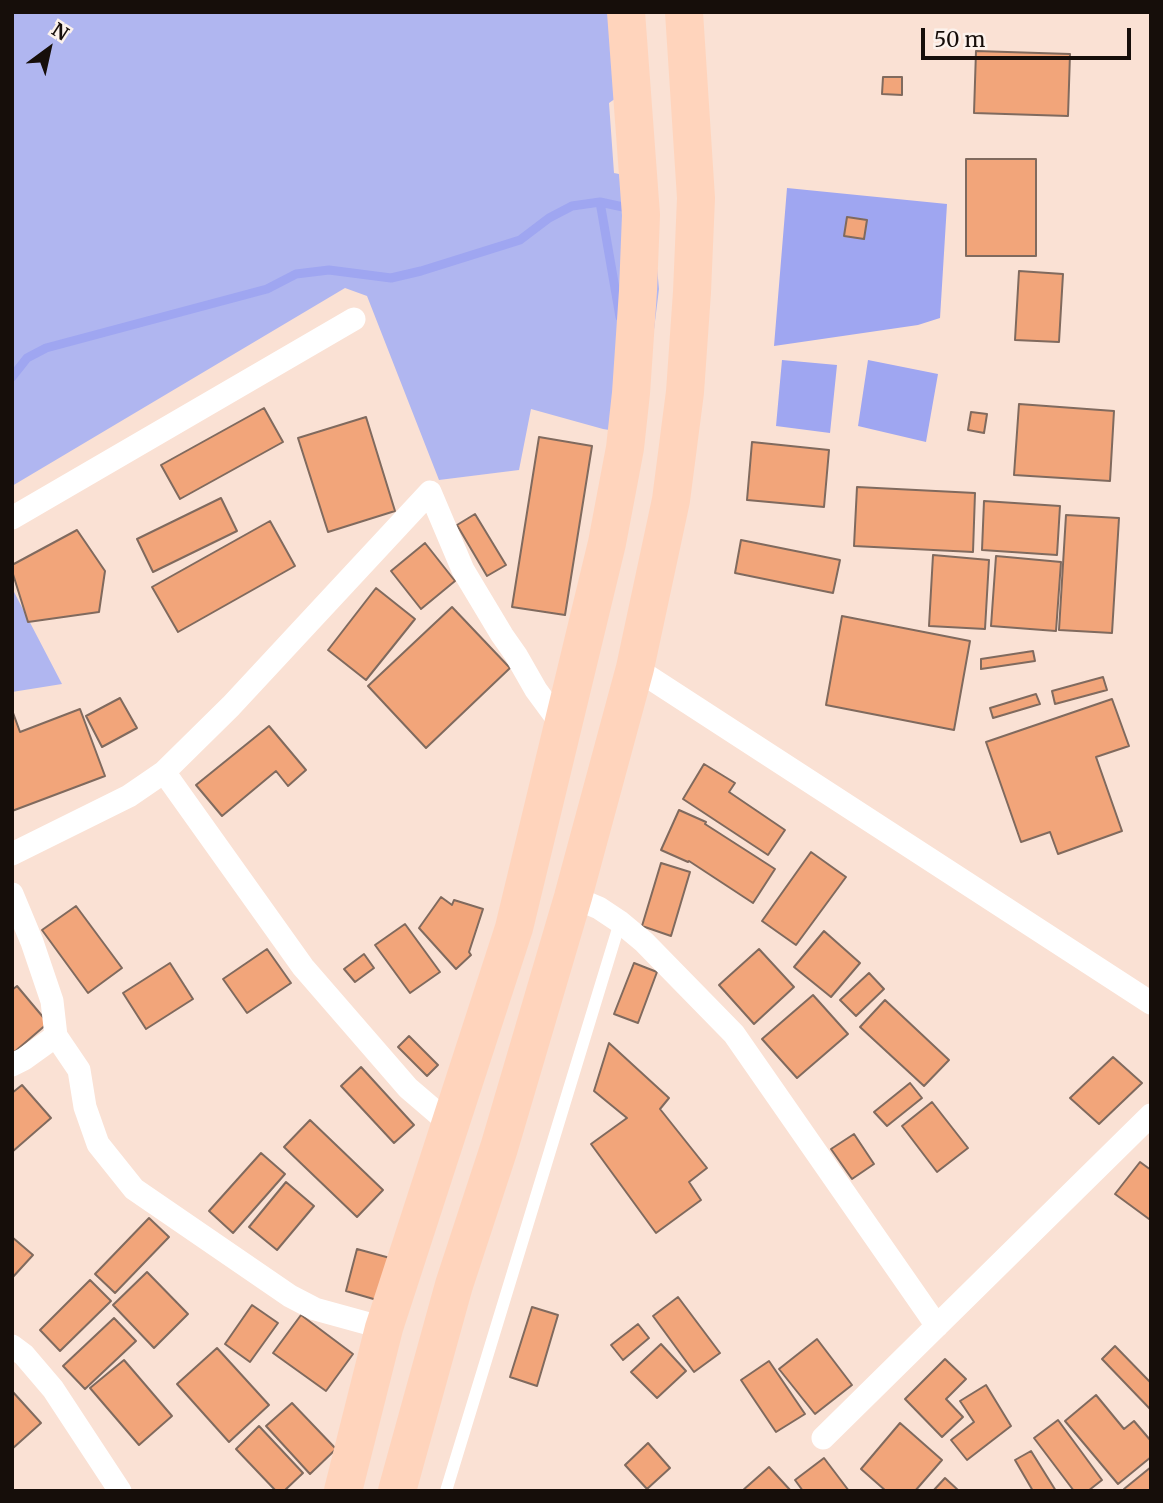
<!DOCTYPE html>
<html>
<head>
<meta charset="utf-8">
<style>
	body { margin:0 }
	#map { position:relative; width:1163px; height:1503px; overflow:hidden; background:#fae1d4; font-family:Merriweather,serif }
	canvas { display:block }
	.frame { position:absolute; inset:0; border:14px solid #160e0a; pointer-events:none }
	.north { position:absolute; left:14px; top:14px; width:70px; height:70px; -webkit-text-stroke:5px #fcf2ec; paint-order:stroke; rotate:33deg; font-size:19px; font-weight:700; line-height:28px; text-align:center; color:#160e0a }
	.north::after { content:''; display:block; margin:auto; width:24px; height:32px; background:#160e0a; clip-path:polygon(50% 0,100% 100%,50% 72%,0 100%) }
	.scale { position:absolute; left:921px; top:28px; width:210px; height:32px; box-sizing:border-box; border:4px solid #160e0a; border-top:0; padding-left:9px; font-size:21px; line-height:24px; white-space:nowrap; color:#160e0a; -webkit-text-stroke:5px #fcf2ec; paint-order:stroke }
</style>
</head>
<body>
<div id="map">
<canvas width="1163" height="1503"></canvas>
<div class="frame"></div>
<div class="north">N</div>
<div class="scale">50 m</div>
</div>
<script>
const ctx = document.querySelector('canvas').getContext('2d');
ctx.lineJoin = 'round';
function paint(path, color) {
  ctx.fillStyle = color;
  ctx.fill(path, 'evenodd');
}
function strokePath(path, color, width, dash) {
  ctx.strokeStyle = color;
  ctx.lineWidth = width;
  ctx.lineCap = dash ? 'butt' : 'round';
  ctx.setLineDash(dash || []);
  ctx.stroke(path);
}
paint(new Path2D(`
	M12 12H638L646 77 609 103 614 173 649 180 659 289 641 435 603 429 531 409 519 470 439 480 367 296 345 288 12 486Z
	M12 588 62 684 12 692Z`), '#b0b6f0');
paint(new Path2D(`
	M787 188 947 204 940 318 918 325 774 346Z
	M782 360 837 365 830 433 776 426Z
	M868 360 938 374 926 442 858 426Z`), '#9fa6f1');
strokePath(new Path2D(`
	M600 202 620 317
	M12 377 27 358 46 348 267 289 296 274 329 270 391 278 421 271 520 240 549 218 572 206 600 202 623 207`), '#9fa6f1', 9);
const building = new Path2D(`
	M976 51 1070 54 1068 116 974 113Z
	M883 77H902V95L882 94Z
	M966 159H1036V256H966Z
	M847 217 867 220 864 239 844 236Z
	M1019 271 1063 274 1059 342 1015 340Z
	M1019 404 1114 411 1110 481 1014 475Z
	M264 408 283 442 180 499 161 465Z
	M971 412 987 414 984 433 968 430Z
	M366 417 395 511 328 532 298 438Z
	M539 437 592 446 565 615 512 607Z
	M752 442 829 450 824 507 747 500Z
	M857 487 975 493 973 552 854 546Z
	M221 498 237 531 153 572 137 539Z
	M984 501 1060 506 1057 555 982 550Z
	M475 514 506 565 487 576 457 525Z
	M1066 515 1119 518 1112 633 1059 630Z
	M270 521 295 566 178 632 152 587Z
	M77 530 105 571 99 612 28 622 12 571V565Z
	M741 540 840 560 833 593 735 573Z
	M425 543 455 581 421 609 391 571Z
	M933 555 989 560 985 629 929 626Z
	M996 556 1061 562 1056 631 991 626Z
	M376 588 415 619 366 680 328 650Z
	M452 607 510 668 426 748 368 686Z
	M842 616 970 641 954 730 826 705Z
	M1033 651 1035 661 981 669V659Z
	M1103 677 1107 690 1055 704 1052 691Z
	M1036 694 1040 704 993 718 990 708Z
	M120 698 137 728 102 747 86 716Z
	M1112 699 1129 746 1096 757 1122 831 1058 854 1050 832 1021 842 986 742Z
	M80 709 105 776 12 811V710L20 732Z
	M269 726 306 770 288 786 276 771 222 816 196 785Z
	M704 764 735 783 729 792 785 830 768 855 683 799Z
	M679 810 706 822 705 824 775 869 753 903 689 861 688 862 661 850Z
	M811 852 846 877 796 945 762 921Z
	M661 863 690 872 671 936 642 926Z
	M441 897 452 905 454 900 483 909 469 952 471 955 456 969 419 928Z
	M76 906 122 968 88 993 42 930Z
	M405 924 440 972 410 993 375 945Z
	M824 931 860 963 831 997 794 967Z
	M267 949 291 983 247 1013 223 979Z
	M759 949 794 987 754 1024 719 985Z
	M364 954 374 968 355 982 344 969Z
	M170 963 193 999 146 1029 123 993Z
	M634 963 657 972 638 1023 614 1014Z
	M869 973 884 989 856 1016 840 1000Z
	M17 986 48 1023 12 1054V990Z
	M813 995 848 1034 797 1078 762 1039Z
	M885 1000 949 1060 924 1086 860 1027Z
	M409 1036 438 1065 427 1076 398 1047Z
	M609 1043 669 1098 660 1109 707 1168 689 1182 701 1200 656 1233 591 1144 627 1118 594 1091Z
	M1113 1057 1142 1083 1099 1124 1070 1098Z
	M361 1067 414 1125 394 1143 341 1086Z
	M910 1083 922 1098 887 1126 874 1112Z
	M22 1085 51 1118 12 1152V1093Z
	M932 1102 968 1148 937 1172 902 1126Z
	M310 1120 383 1190 357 1217 284 1147Z
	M854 1134 874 1164 852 1179 831 1149Z
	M261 1153 285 1174 233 1233 209 1211Z
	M1140 1162 1151 1170V1217L1149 1219 1115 1194Z
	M286 1182 314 1206 277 1250 249 1227Z
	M149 1218 169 1237 115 1293 95 1274Z
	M12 1237 33 1255 12 1278Z
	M357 1249 390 1258 377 1300 346 1291Z
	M147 1272 188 1314 154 1348 113 1305Z
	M90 1280 111 1301 60 1351 40 1330Z
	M678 1297 720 1353 694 1372 653 1316Z
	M252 1305 278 1323 250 1362 225 1344Z
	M532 1307 558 1315 537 1386 510 1377Z
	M301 1315 353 1354 326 1391 273 1353Z
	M114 1318 136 1341 85 1389 63 1366Z
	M638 1324 649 1338 623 1360 611 1345Z
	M817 1339 852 1385 815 1414 779 1369Z
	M661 1344 686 1371 657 1398 631 1372Z
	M1115 1346 1151 1383V1410L1102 1359Z
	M217 1348 269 1405 229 1442 177 1384Z
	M945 1359 966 1379 946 1399 963 1417 942 1437 905 1399Z
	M124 1360 172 1416 139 1445 90 1388Z
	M769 1361 805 1414 776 1432 741 1380Z
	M986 1385 1011 1426 967 1460 951 1440 974 1422 960 1401Z
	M12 1391 41 1423 12 1449Z
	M1096 1395 1124 1429 1134 1421 1151 1441V1457L1118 1484 1065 1421Z
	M292 1403 336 1449 310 1474 266 1426Z
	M1058 1420 1102 1480 1088 1491H1074L1034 1438Z
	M900 1423 942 1460 915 1491H886L861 1469Z
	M259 1426 303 1473 284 1491H276L236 1449Z
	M648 1443 670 1468 647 1489 625 1465Z
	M1031 1451 1056 1491H1033L1015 1460Z
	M824 1458 849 1491H803L795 1480Z
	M769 1467 791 1491H742Z
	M1151 1467V1491H1125L1124 1489Z
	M945 1478 959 1491H933Z`);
paint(building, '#f2a57a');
strokePath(building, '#806a5e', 2);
strokePath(new Path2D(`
	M446 1491 620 922`), '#fff', 12);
strokePath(new Path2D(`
	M12 518 354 319
	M635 668 1151 1003
	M164 772 303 967 408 1088 450 1124
	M12 854 129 796 164 772 231 706 430 492 463 570 502 635 516 655 536 690 564 728
	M12 894 32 942 52 1001 56 1036 24 1059 12 1065
	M573 897 599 908 620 922 644 942 734 1034 937 1326
	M56 1036 79 1070 85 1107 98 1144 134 1189 290 1296 315 1309 384 1328
	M12 1346 24 1355 53 1389 120 1491
	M823 1438 1151 1115`), '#fff', 23);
strokePath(new Path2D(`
	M343 1491 384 1328 514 928 607 543 625 448 631 393 638 291 641 215 626 12
	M397 1491 454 1285 499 1148 573 897 635 668 671 500 685 392 692 292 696 198 684 12`), '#ffd4bc', 38);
</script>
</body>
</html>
